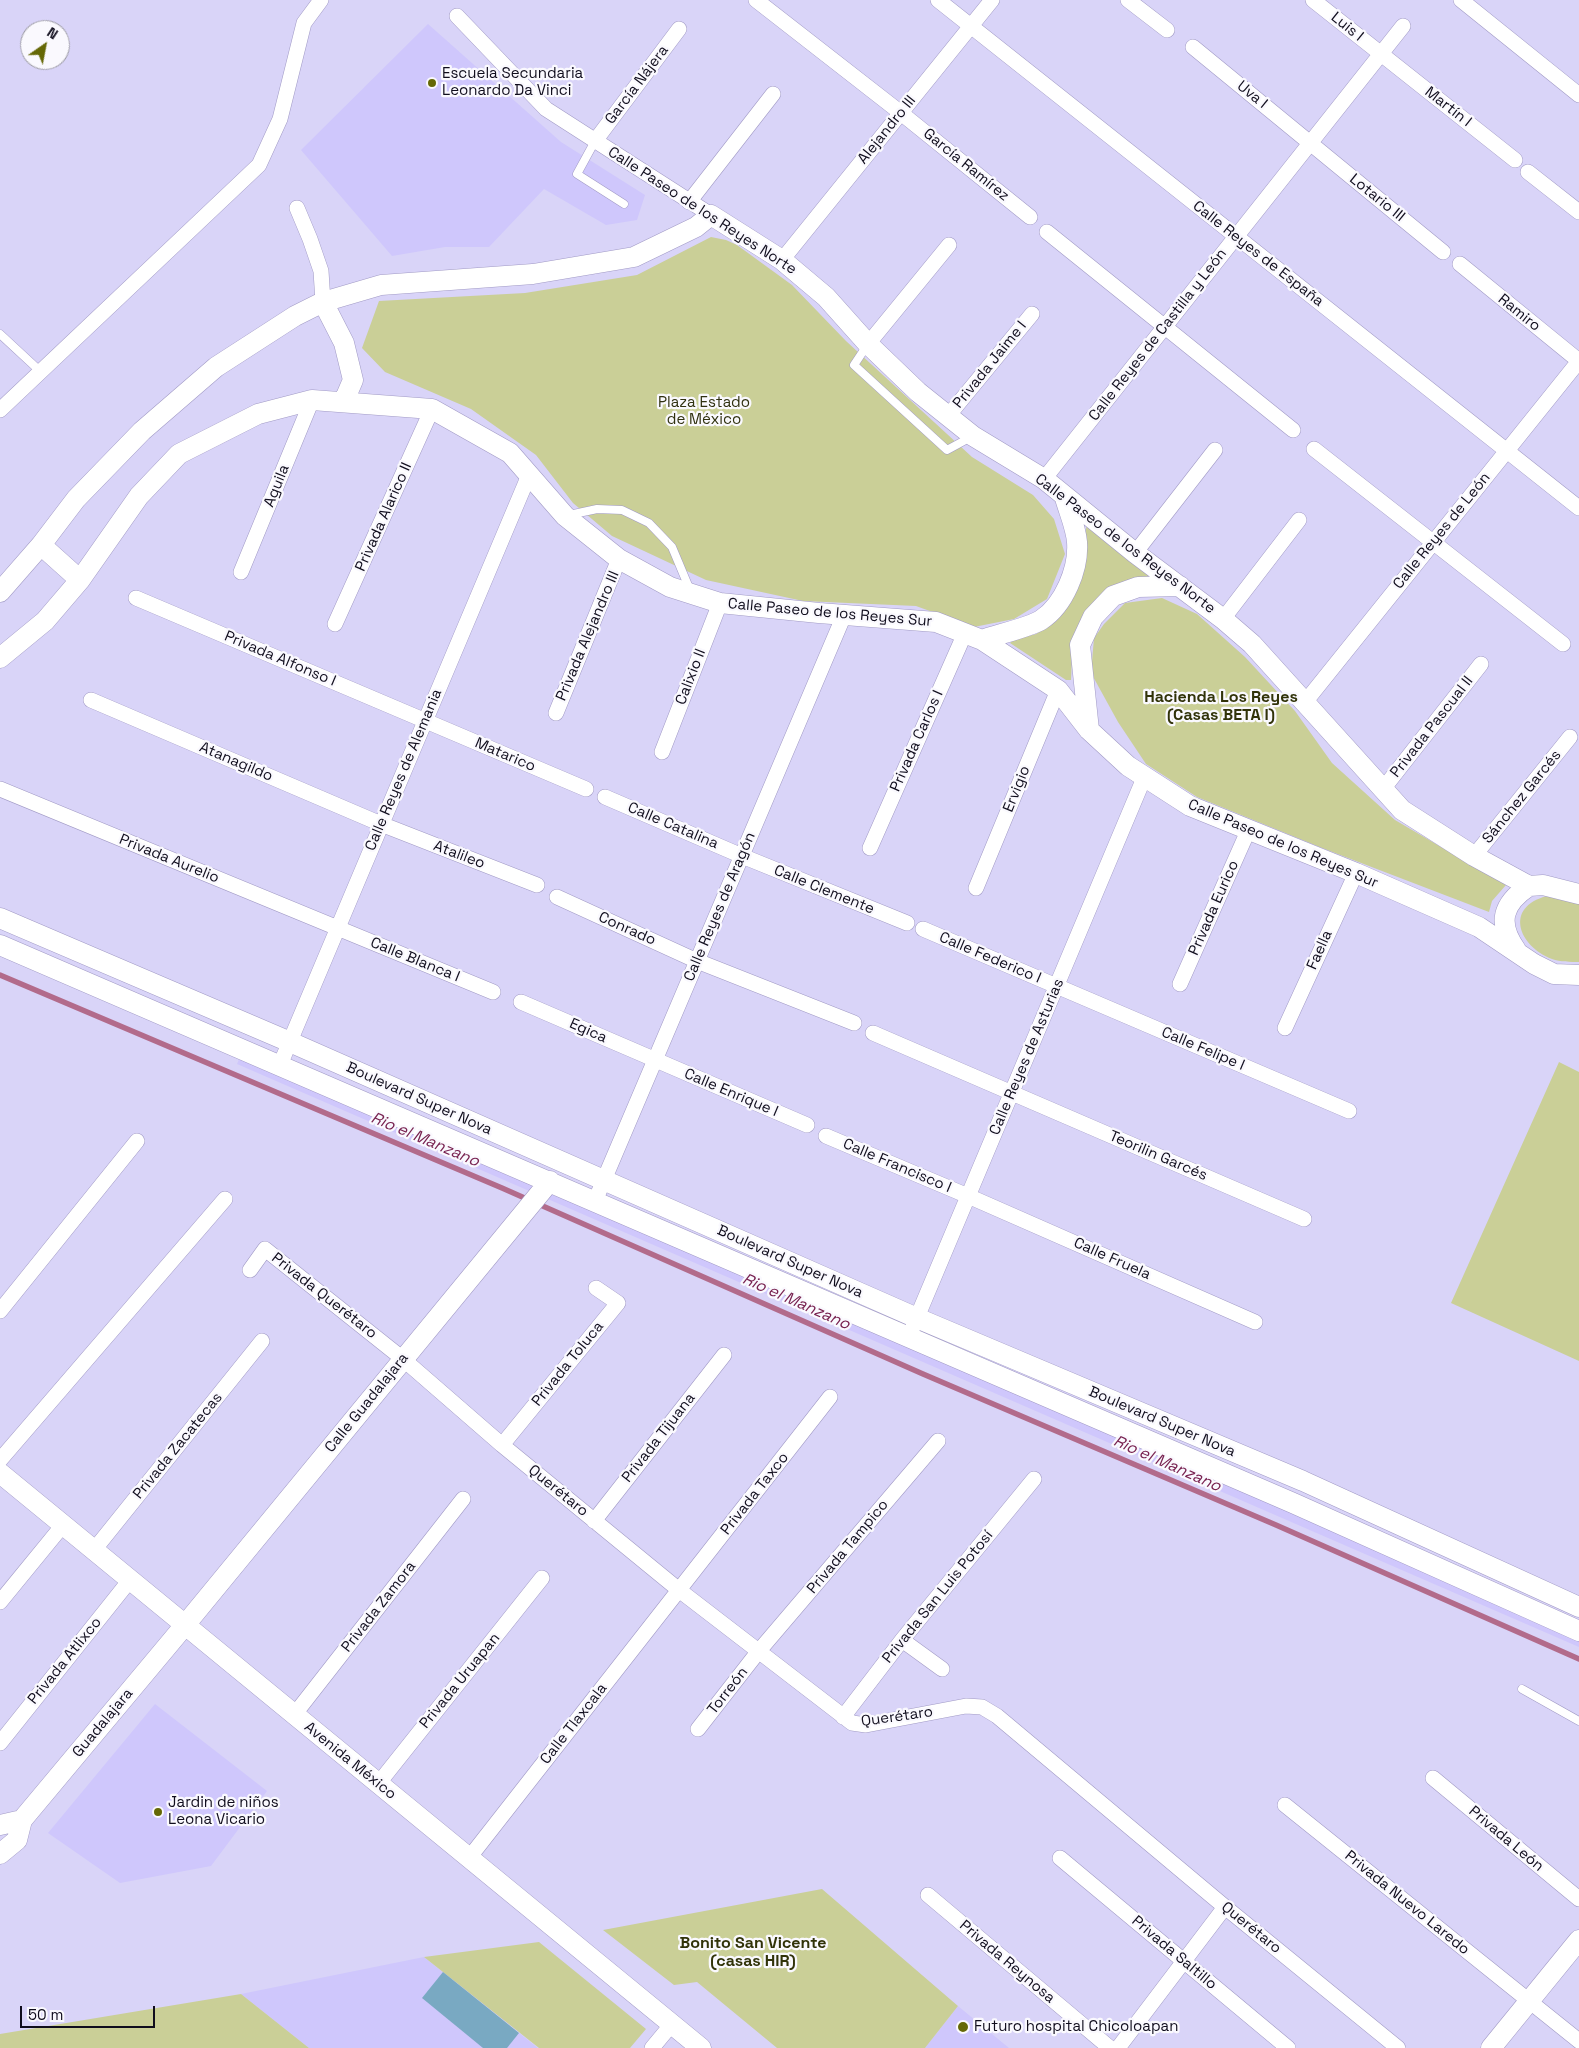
<!DOCTYPE html>
<html>
<head>
<meta charset="utf-8">
<style>
	body { margin:0 }
	#map { position:relative; width:1579px; height:2048px; overflow:hidden; background:#d9d4f8; font-family:"Space Grotesk",sans-serif }
	canvas { display:block }
	.north { position:absolute; left:20px; top:20px; width:50px; height:50px; box-sizing:border-box; background:#faf9fe; border:1px solid #9c9ba4; border-radius:50%; rotate:33deg; font-size:14px; font-weight:700; line-height:20px; text-align:center; color:#100d1d }
	.north::after { content:''; display:block; margin:auto; width:18px; height:22px; background:#656806; clip-path:polygon(50% 0,100% 100%,50% 72%,0 100%) }
	.scale { position:absolute; left:20px; top:2006px; width:135px; height:22px; box-sizing:border-box; border:2px solid #100d1d; border-top:0; padding-left:6px; font-size:15px; line-height:18px; white-space:nowrap; color:#100d1d; -webkit-text-stroke:4px #faf9fe; paint-order:stroke }
</style>
</head>
<body>
<div id="map">
<canvas width="1579" height="2048"></canvas>
<div class="north">N</div>
<div class="scale">50 m</div>
</div>
<script>
const ctx = document.querySelector('canvas').getContext('2d');
ctx.lineJoin = 'round';
function paint(path, color) {
  ctx.fillStyle = color;
  ctx.fill(path, 'evenodd');
}
function strokePath(path, color, width, dash) {
  ctx.strokeStyle = color;
  ctx.lineWidth = width;
  ctx.lineCap = dash ? 'butt' : 'round';
  ctx.setLineDash(dash || []);
  ctx.stroke(path);
}
function write(font, color, halo, rows, align = 'center') {
  ctx.font = font + ' "Space Grotesk",sans-serif';
  ctx.lineWidth = 4.5;
  ctx.setLineDash([]);
  ctx.textBaseline = 'middle';
  ctx.strokeStyle = halo;
  ctx.fillStyle = color;
  for (const [text, x, y, turn = 0] of rows) {
    ctx.save();
    ctx.translate(x, y);
    ctx.rotate((+turn || 0) * Math.PI / 180);
    ctx.textAlign = isNaN(turn) ? turn : align;
    if (halo) ctx.strokeText(text, 0, 0);
    ctx.fillText(text, 0, 0);
    ctx.restore();
  }
}
paint(new Path2D(`
	M428 24 561 142 645 195 637 220 606 225 544 189 489 247H445L392 256 301 150Z
	M247 1041 1579 1620V1647L237 1064Z
	M155 1704 267 1791 211 1866 120 1883 48 1833Z
	M424 1957 538 2048H309L241 1994Z
	M958 2006 1009 2048H925Z`), '#cfc7fc');
paint(new Path2D(`
	M711 237 726 240 737 245 792 285 846 341 972 457 1033 495 1054 519 1065 554 1047 599 1014 619 974 627 916 606 803 601 706 580 612 536 573 503 536 455 471 409 385 372 362 348 379 301 525 293 637 275Z
	M1087 524 1150 573 1148 577 1129 580 1072 657 1071 680H1066L1010 643 1013 640 1036 634 1051 623 1085 534Z
	M1162 598 1197 614 1245 657 1295 711 1332 763 1395 820 1506 885 1492 901 1489 912 1322 848 1197 797 1146 764 1118 722 1091 673 1094 638 1104 624 1125 603Z
	M1547 896 1579 901V962C1571 962 1560 962 1552 959 1518 946 1504 907 1547 896Z
	M1559 1062 1579 1072V1361L1451 1303Z
	M822 1889 958 2006 925 2048H777L697 1982 674 1985 603 1930Z
	M539 1942 646 2029 630 2048H539L424 1957Z
	M241 1994 309 2048H0V2034Z`), '#cacf97');
strokePath(new Path2D(`
	M0 975 502 1188 923 1374 1276 1525 1579 1659`), '#b26b8b', 5.5);
paint(new Path2D(`
	M443 1972 519 2033 507 2048H483L422 1998Z`), '#79a9c2');
const lane = new Path2D(`
	M595 141 577 174 624 204
	M0 334 41 372
	M868 344 854 365 947 450 971 437
	M569 515 597 509 622 510 649 523 672 547 690 590
	M1522 1689 1579 1721`);
const street = new Path2D(`
	M756 0 901 113 1030 217
	M938 0 1579 508
	M1128 0 1167 30
	M1313 0 1515 160
	M1461 0 1579 95
	M457 16 546 109 711 215
	M1193 47 1443 252
	M595 141 679 29
	M1528 172 1579 212
	M689 202 773 94
	M297 208 310 239 321 271 323 302
	M1047 232 1293 430
	M782 260 992 0
	M1460 264 1579 361
	M868 344 949 245
	M0 410 259 165 280 119 304 23 321 0
	M948 416 1032 314
	M1314 449 1563 644
	M1044 479 1403 26
	M1135 553 1215 450
	M241 572 312 400
	M136 598 586 789
	M1223 619 1299 520
	M335 624 432 409
	M91 700 381 824 537 885
	M1306 701 1579 361
	M556 713 619 559
	M662 752 720 603
	M0 789 493 992
	M1383 789 1481 664
	M605 797 742 856 907 923
	M870 848 965 633
	M1474 856 1570 737
	M976 888 1058 690
	M557 897 697 961 854 1023
	M923 929 1349 1111
	M1180 984 1248 831
	M521 1002 807 1125
	M1285 1028 1356 873
	M873 1033 1304 1219
	M280 1065 529 475
	M826 1136 968 1196 1255 1322
	M595 1201 845 613
	M250 1270 265 1249 403 1359 502 1445 679 1590 852 1723 866 1725 966 1706 982 1707 997 1716 1225 1907 1398 2048
	M0 1311 137 1141
	M913 1327 1144 778
	M502 1445 618 1303 596 1288
	M0 1460 225 1199
	M594 1521 724 1355
	M94 1550 262 1341
	M0 1602 63 1525
	M902 1640 942 1669
	M294 1715 463 1499
	M843 1717 902 1640 1034 1479
	M698 1729 758 1652 938 1441
	M0 1743 130 1580
	M1433 1778 1579 1899
	M378 1784 542 1578
	M1285 1805 1579 2041
	M469 1858 830 1397
	M1060 1858 1288 2048
	M928 1895 1110 2048
	M652 2048 672 2024
	M1118 2048 1225 1907`);
const secondary = new Path2D(`
	M323 302 344 343 353 380 344 401
	M41 545 80 580
	M0 592 41 545 76 499 142 431 216 367 295 316 323 302 381 285 533 274 634 257 696 227 711 215 782 260 826 297 868 344 918 392 973 436 1044 479 1135 553 1223 619 1252 644 1402 810 1474 856 1529 886 1543 885 1579 894
	M982 640C996 635 1030 627 1041 620 1064 605 1079 569 1077 542 1076 528 1069 512 1065 498
	M0 658 45 621 80 580 139 496 179 454 258 414 312 400 432 409 510 453 565 516 619 559 670 587 720 603 819 613 936 622 982 640 1058 690 1089 730 1128 766 1190 806 1356 873 1479 927 1534 964 1554 974 1579 975
	M1089 730 1080 645 1093 617 1113 596 1138 587 1180 586
	M0 918 290 1042 917 1318 1303 1481 1579 1607
	M0 945 1293 1503 1579 1631
	M1516 950C1497 923 1502 904 1529 886
	M0 1473 701 2048
	M0 1825 22 1820
	M0 1854 17 1840 22 1820 185 1625 550 1181
	M1491 2048 1579 1940`);
strokePath(lane, '#a19ac5', 9);
strokePath(street, '#a19ac5', 16);
strokePath(secondary, '#a19ac5', 21);
strokePath(lane, '#fff', 8);
strokePath(street, '#fff', 15);
strokePath(secondary, '#fff', 20);
for (const [x, y, r, color] of [
	[432,83,5,"#656806"],
	[158,1812,5,"#656806"],
	[963,2027,6,"#656806"]
]) {
  const dot = new Path2D();
  dot.arc(x, y, r, 0, 2 * Math.PI);
  ctx.fillStyle = color;
  ctx.fill(dot);
  strokePath(dot, '#faf9fe', 2);
}
write('15px', '#100d1d', '#faf9fe', [
	["Luis I",1347,27,39],
	["García Nájera",637,85,-53],
	["Uva I",1252,95,39],
	["Martín I",1448,107,38],
	["Alejandro III",887,130,-51],
	["García Ramírez",966,165,39],
	["Lotario III",1377,198,39],
	["Calle Paseo de los Reyes Norte",702,211,33],
	["Calle Reyes de España",1258,254,38],
	["Ramiro",1519,313,39],
	["Calle Reyes de Castilla y León",1158,335,-52],
	["Privada Jaime I",990,365,-51],
	["Aguila",277,486,-68],
	["Privada Alarico II",384,517,-66],
	["Calle Reyes de León",1442,531,-51],
	["Calle Paseo de los Reyes Norte",1125,544,37],
	["Calle Paseo de los Reyes Sur",830,613,5],
	["Privada Alejandro III",588,636,-67],
	["Privada Alfonso I",280,659,23],
	["Calixio II",691,677,-69],
	["Privada Pascual II",1432,727,-52],
	["Privada Carlos I",917,741,-66],
	["Matarico",505,755,23],
	["Atanagildo",236,762,23],
	["Calle Reyes de Alemania",404,770,-67],
	["Ervigio",1017,789,-68],
	["Sánchez Garcés",1522,797,-51],
	["Calle Catalina",673,826,23],
	["Calle Paseo de los Reyes Sur",1283,844,23],
	["Atalileo",459,855,21],
	["Privada Aurelio",169,859,22],
	["Calle Clemente",824,890,22],
	["Calle Reyes de Aragón",720,907,-67],
	["Privada Eurico",1214,908,-66],
	["Conrado",627,929,24],
	["Faella",1320,950,-66],
	["Calle Federico I",990,958,23],
	["Calle Blanca I",415,960,22],
	["Egica",588,1031,24],
	["Calle Felipe I",1203,1049,23],
	["Calle Reyes de Asturias",1027,1057,-67],
	["Calle Enrique I",731,1093,23],
	["Boulevard Super Nova",419,1099,24],
	["Teorilin Garcés",1158,1156,23],
	["Calle Francisco I",897,1166,23],
	["Calle Fruela",1112,1259,24],
	["Boulevard Super Nova",790,1262,24],
	["Privada Querétaro",324,1296,38],
	["Privada Toluca",568,1364,-51],
	["Calle Guadalajara",367,1403,-51],
	["Boulevard Super Nova",1162,1422,23],
	["Privada Tijuana",659,1438,-52],
	["Privada Zacatecas",178,1446,-51],
	["Querétaro",558,1491,39],
	["Privada Taxco",755,1494,-52],
	["Privada Tampico",848,1547,-50],
	["Privada San Luis Potosí",938,1597,-51],
	["Privada Zamora",379,1607,-52],
	["Privada Atlixco",65,1661,-51],
	["Privada Uruapan",460,1681,-51],
	["Torreón",728,1691,-52],
	["Querétaro",897,1717,-8],
	["Guadalajara",103,1723,-50],
	["Calle Tlaxcala",574,1724,-52],
	["Avenida México",350,1761,39],
	["Privada León",1506,1839,40],
	["Privada Nuevo Laredo",1407,1903,39],
	["Querétaro",1251,1928,39],
	["Privada Saltillo",1174,1953,40],
	["Privada Reynosa",1007,1962,40]
]);
write('15px', '#100d1d', '#faf9fe', [
	["Escuela Secundaria",442,74],
	["Leonardo Da Vinci",442,91],
	["Jardin de niños",168,1803],
	["Leona Vicario",168,1820],
	["Futuro hospital Chicoloapan",974,2027]
], 'left');
write('15px', '#303110', '#faf9fe', [
	["Plaza Estado",704,403],
	["de México",704,420]
]);
write('bold 16px', '#313309', '#faf9fe', [
	["Hacienda Los Reyes",1221,698],
	["(Casas BETA I)",1221,716],
	["Bonito San Vicente",753,1944],
	["(casas HIR)",753,1962]
]);
write('italic 16px', '#782250', '#faf9fe', [
	["Rio el Manzano",425,1140,23],
	["Rio el Manzano",796,1302,24],
	["Rio el Manzano",1167,1464,24]
]);
</script>
</body>
</html>
